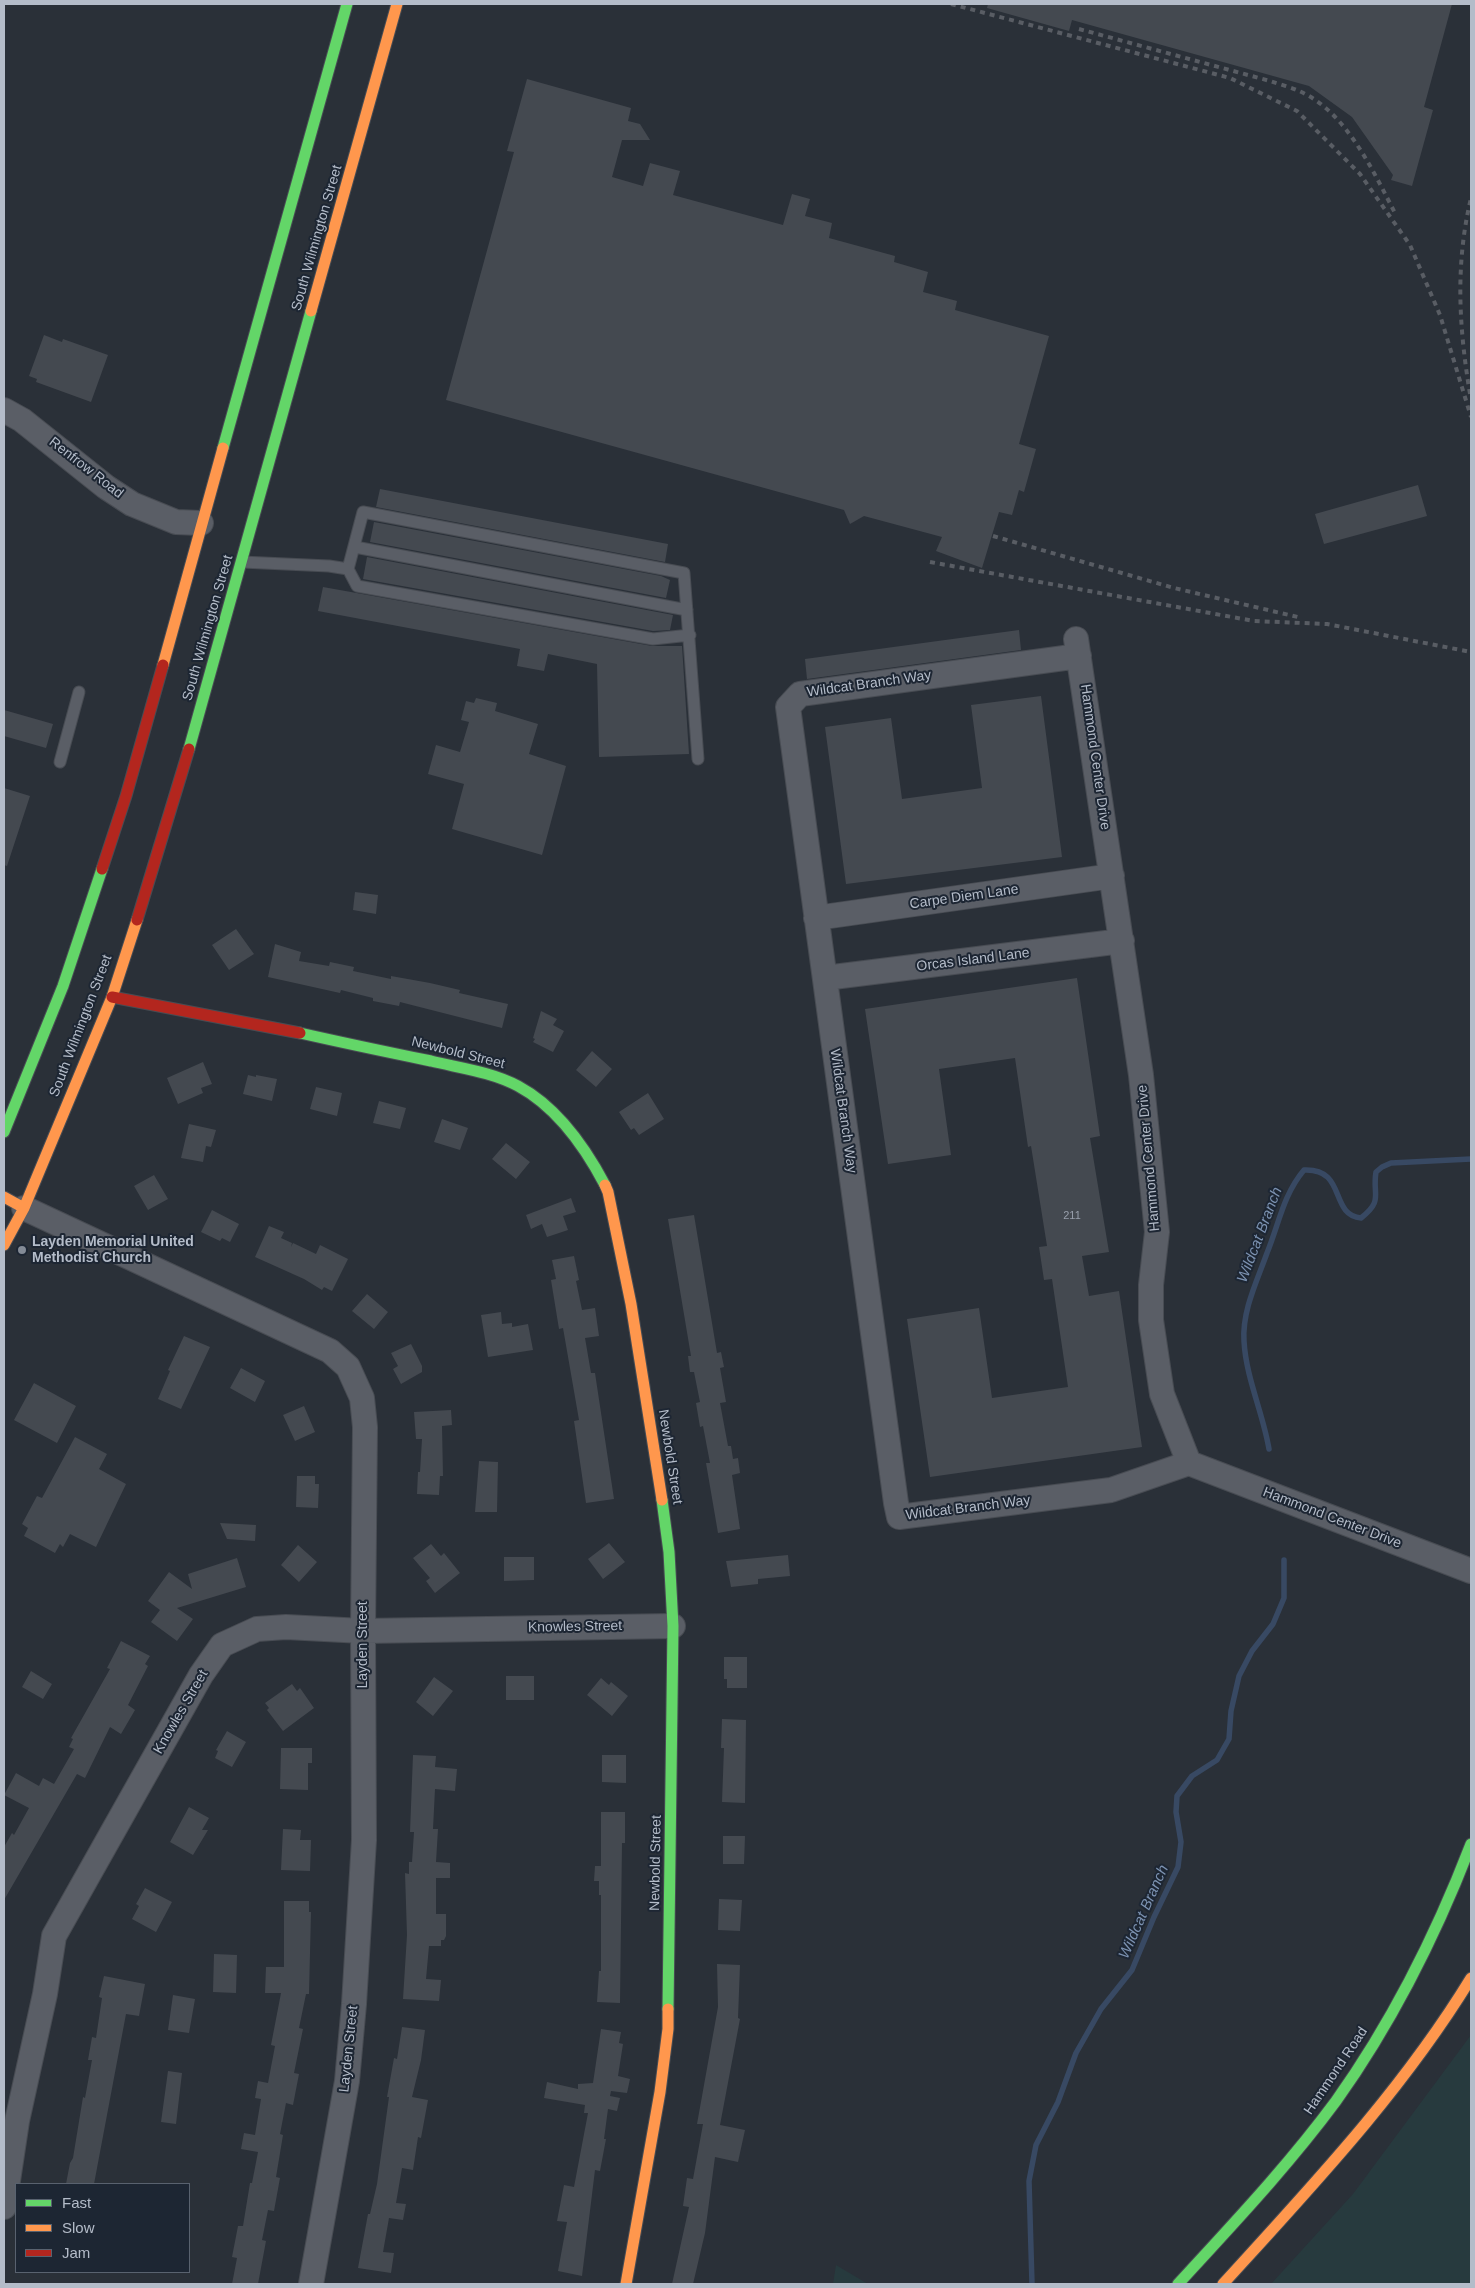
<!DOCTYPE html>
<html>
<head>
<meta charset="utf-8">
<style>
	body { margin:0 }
	#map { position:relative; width:1475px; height:2288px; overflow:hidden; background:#2a3038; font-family:Arial,sans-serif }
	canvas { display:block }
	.frame { position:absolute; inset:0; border:5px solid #b4bcc9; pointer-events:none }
	.legend { position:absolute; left:15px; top:2183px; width:175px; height:90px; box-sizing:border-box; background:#1d2633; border:1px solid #59626f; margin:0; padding:6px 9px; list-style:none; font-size:15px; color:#b4bcc9 }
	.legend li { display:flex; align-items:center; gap:10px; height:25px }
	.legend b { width:25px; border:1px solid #59626f }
</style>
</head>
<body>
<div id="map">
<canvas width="1475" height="2288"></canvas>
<div class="frame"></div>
<ul class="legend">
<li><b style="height:6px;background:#63d668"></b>Fast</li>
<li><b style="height:6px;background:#ff974d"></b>Slow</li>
<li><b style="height:6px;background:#b3261e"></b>Jam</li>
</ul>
</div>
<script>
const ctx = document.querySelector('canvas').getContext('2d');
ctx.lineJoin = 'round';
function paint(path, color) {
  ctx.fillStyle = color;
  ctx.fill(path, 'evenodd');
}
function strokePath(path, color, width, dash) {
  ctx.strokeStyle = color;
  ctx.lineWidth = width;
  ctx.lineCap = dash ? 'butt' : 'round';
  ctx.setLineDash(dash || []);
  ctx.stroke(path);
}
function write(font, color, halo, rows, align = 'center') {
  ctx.font = font + ' Arial,sans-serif';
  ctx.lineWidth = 4;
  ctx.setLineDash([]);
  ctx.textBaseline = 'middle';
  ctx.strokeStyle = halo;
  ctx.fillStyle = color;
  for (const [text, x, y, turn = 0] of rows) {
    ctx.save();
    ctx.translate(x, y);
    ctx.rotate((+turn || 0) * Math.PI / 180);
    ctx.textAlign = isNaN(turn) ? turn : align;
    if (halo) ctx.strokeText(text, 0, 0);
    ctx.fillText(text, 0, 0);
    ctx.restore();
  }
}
paint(new Path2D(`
	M1471 2035V2284H1271L1353 2194Z
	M836 2265 868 2284H833Z`), '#273a3e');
strokePath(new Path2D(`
	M1269 1449C1263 1413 1246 1378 1244 1341 1242 1311 1257 1281 1267 1253 1279 1224 1283 1195 1304 1170 1347 1168 1329 1215 1361 1218 1384 1200 1372 1195 1376 1172L1382 1167 1391 1163 1471 1159
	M1032 2284 1029 2181 1036 2145 1058 2102 1076 2053 1101 2009 1132 1970 1154 1917 1178 1867 1181 1842 1176 1812 1177 1796 1192 1776 1217 1760 1229 1739 1231 1711 1239 1676 1252 1651 1273 1624 1284 1598V1560`), '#384963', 5.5);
paint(new Path2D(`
	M988 4H1452L1424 107 1433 110 1412 186 1391 180 1393 175 1352 117 1309 86 1072 20 1069 31 987 8Z
	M527 79 631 108 628 121 640 124 650 140H622L612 177 643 186 650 163 680 171 673 195 783 225 792 194 810 199 805 216 832 223 829 238 895 256 894 262 928 272 923 292 957 301 955 310 1049 336 1019 444 1036 449 1024 492 1019 490 1012 515 999 512 982 568 936 551 942 537 864 516 850 524 844 510 446 400 514 152 507 151Z
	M44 335 62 342 63 339 108 355 91 402 36 382 37 379 29 376Z
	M1418 485 1427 516 1324 544 1315 514Z
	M380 489 668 544 665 562 376 507Z
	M374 522 661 576 670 580 666 598 370 542Z
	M367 557 673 615 670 630 653 631 363 579Z
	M323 587 652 646H682L689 754 599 757 597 664 548 654 544 671 517 666 520 649 318 611Z
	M1019 630 1021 650 807 679 805 659Z
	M1041 696 1062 857 846 884 825 727 891 718 902 799 982 788 971 705Z
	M476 698 497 703 495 711 538 724 529 754 566 766 542 855 452 829 464 784 428 774 436 745 460 752 469 722 461 720 466 701 474 703Z
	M4 710 53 724 46 748 4 736Z
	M4 788 30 796 7 866 4 865Z
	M355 892 378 895 376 914 353 910Z
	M236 929 254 954 229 970 212 945Z
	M275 944 301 952 299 961 329 966 330 962 354 967 353 971 391 979V976L430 983 460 990 459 993 508 1004 502 1028 400 1002 399 1006 373 1001V998L341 990 340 993 268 977Z
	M1077 978 1100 1136 1090 1138 1109 1252 1082 1256 1089 1296 1119 1291 1142 1447 930 1477 907 1319 979 1308 992 1398 1068 1387 1052 1279 1044 1280 1039 1247 1047 1246 1031 1146 1028 1147 1015 1058 939 1069 951 1155 888 1164 865 1009Z
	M541 1011 557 1019 553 1025 564 1031 553 1052 533 1042 535 1039 533 1038Z
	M592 1051 612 1069 596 1087 576 1070Z
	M203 1062 212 1084 201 1088 203 1093 178 1104 167 1078Z
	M248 1075 256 1077V1075L277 1079 272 1101 243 1094Z
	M316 1087 342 1093 337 1116 310 1109Z
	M648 1093 664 1119 639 1135 634 1128 631 1130 619 1112Z
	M379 1101 406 1108 400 1129 373 1123Z
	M442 1119 468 1128 460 1150 434 1142Z
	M189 1124 216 1130 211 1147 206 1146 203 1162 181 1158Z
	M506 1143 530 1162 516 1179 492 1159Z
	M154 1175 168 1199 148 1210 134 1186Z
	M571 1198 576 1212 563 1216 568 1230 547 1237 542 1224 531 1229 526 1215Z
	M212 1210 239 1224 230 1242 222 1238 220 1241 201 1232Z
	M694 1215 717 1353 721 1352 724 1367 720 1368 726 1402 720 1403 728 1446H731L733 1459 738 1458 740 1473 732 1475 740 1529 718 1533 706 1463H710L703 1426 700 1427 696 1403 700 1402 694 1372H690L688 1356H691L668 1219Z
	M269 1226 284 1232 281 1238 292 1243 291 1247 293 1243 316 1254 320 1245 348 1259 332 1291 324 1287 322 1290 304 1279 255 1257Z
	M574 1256 579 1280 576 1281 582 1310 595 1308 599 1336 585 1338 591 1373H595L614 1499 586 1503 574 1421 579 1420 563 1328 559 1329 551 1280 556 1279 552 1260Z
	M367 1294 388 1312 374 1329 352 1311Z
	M501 1312 502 1324 512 1323V1327L528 1324 533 1350 488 1357 481 1315Z
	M184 1336 210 1347 181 1409 158 1399 170 1371 168 1370Z
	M411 1344 422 1366V1372L401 1384 393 1369 398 1366 391 1353Z
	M241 1368 265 1381 255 1402 230 1388Z
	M34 1383 76 1406 57 1443 14 1420Z
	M304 1406 315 1432 295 1441 283 1415Z
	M451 1410 452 1425 442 1426 443 1476H440L439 1495 417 1494 418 1472H420L422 1439H416L414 1412Z
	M75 1437 107 1454 99 1469 126 1484 96 1547 70 1534 63 1547 60 1544 55 1553 24 1536 28 1528 22 1524 37 1496 42 1498Z
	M479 1461 498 1462 497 1512H475Z
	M297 1476H315V1484H319L318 1508 296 1507Z
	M220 1523 256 1525 255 1541 227 1539Z
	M609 1543 625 1562 603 1579 588 1559Z
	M431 1544 441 1556 444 1553 460 1573 435 1593 426 1581 430 1578 413 1558Z
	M298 1545 317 1562 299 1582 281 1565Z
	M788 1555 790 1576 758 1579V1584L731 1587 726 1561Z
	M504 1557H534V1580L504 1581Z
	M237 1558 246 1587 177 1608 193 1619 177 1641 151 1622 160 1610 148 1601 169 1572 192 1589 188 1574Z
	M121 1641 150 1656 145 1664 148 1666 128 1705 135 1710 121 1734 110 1727 85 1778 77 1774 4 1900V1847L12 1833 14 1835 29 1808 4 1795 16 1773 39 1786 43 1778 54 1784 74 1749 69 1747 73 1739 71 1738 110 1669 107 1668Z
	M724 1657H747V1688H727V1679H724Z
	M31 1671 52 1684 43 1699 22 1687Z
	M506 1676H534V1700H506Z
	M434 1677 453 1691 433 1716 416 1702Z
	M601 1678 609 1685 611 1682 628 1696 612 1716 587 1695Z
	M292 1684 297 1691 300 1688 314 1708 283 1731 267 1710 269 1708 265 1703Z
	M722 1719 746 1720 745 1803 722 1802 724 1748H721Z
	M227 1731 246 1742 232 1767 215 1758 218 1751 216 1750Z
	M281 1748H312V1763H308V1790L280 1789Z
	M413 1755 436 1756 435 1767 457 1769 455 1791 435 1789 433 1829H438L436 1862 450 1863V1878H436V1914H446V1936L444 1940H441V1946H429L426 1979 441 1980 439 2001 403 1999 407 1935 405 1873 409 1874V1862H412L414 1832H410Z
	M602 1755H626V1783L602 1782Z
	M189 1807 209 1818 202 1830H208L193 1855 170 1842Z
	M601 1812H625V1843H622L620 2003 597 2002 599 1971H601V1895H599V1881H594L595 1866H601Z
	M283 1829 301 1830 300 1840H311L310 1871 281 1870Z
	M723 1836H745L744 1864H723Z
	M145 1888 172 1902 156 1932 132 1919 139 1906 136 1904Z
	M719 1899 742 1900 740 1931 718 1930Z
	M284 1901H309V1912H311L309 1994H306L299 2028 303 2029 294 2073 299 2074 293 2105 286 2103 280 2134 283 2135 276 2177 280 2178 274 2211 268 2210 262 2240 266 2241 258 2284H232L237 2258 232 2257 238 2226H243L250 2183H252L258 2152 241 2149 244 2133 255 2135 261 2099 255 2098 258 2081 268 2083 275 2046 271 2045 281 1993H265L266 1967H284Z
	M214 1954 237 1955 236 1993 213 1992Z
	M717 1964 740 1965 738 2018 740 2019 720 2125 745 2130 738 2162 715 2157 705 2233 693 2284H672L689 2207 683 2206 687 2178 693 2179 703 2124H697L718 2007Z
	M104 1976 145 1984 139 2016 126 2014 94 2184H66L70 2163 73 2158 83 2097 85 2098 92 2060H88L92 2037 96 2038 102 1998 99 1997Z
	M173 1995 195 1999 189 2033 168 2030Z
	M402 2027 425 2030 421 2060 412 2097 428 2100 421 2138 418 2137 413 2170 402 2168 396 2203 406 2204 403 2220 389 2218 383 2252 394 2253 391 2273 358 2268 368 2214H370L377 2184 389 2097H387L394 2058 397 2059Z
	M601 2029 621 2032 619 2043 623 2044 618 2076 630 2079 627 2093 611 2091 610 2096 620 2098 617 2111 608 2109 604 2139H606L600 2171 595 2170 582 2276 558 2271 567 2222 557 2221 564 2185 574 2187 588 2113H584L585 2105 544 2098 547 2082 578 2089V2084L593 2083Z
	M168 2071 182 2073 176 2124 161 2122Z`), '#444950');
const lane = new Path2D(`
	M355 547 687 610
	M242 562 329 566 348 569 363 512 684 573 698 759
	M348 569 357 586 653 639 690 635
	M60 762 79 692`);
const street = new Path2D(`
	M4 410 22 420 106 487 132 504 176 522 201 523
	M1076 639 1141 1075 1157 1232 1151 1285V1320L1162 1394 1189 1463 1471 1571
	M1079 656 800 694 788 707 896 1503 899 1517 1111 1490 1189 1463
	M816 918 1112 876
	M825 978 1122 941
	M24 1208 330 1351 348 1367 362 1398 365 1427 363 1631 364 1840 354 2004 347 2081 311 2284
	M4 2207 17 2121 45 1994 54 1936 201 1675 222 1645 257 1629 286 1627 363 1631 673 1626`);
const fast = new Path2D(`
	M223 448 347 4
	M189 749 311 311
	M300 1033C344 1043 387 1052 431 1061 460 1068 492 1072 518 1086 557 1107 585 1147 605 1185
	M4 1132 63 986 102 869
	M662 1500 669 1552 673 1626 668 2009
	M1178 2284C1232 2225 1288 2166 1336 2101 1393 2021 1436 1935 1471 1844`);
const slow = new Path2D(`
	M311 311 397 4
	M163 665 223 448
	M605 1185 608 1192 631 1304 662 1500
	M4 1197 24 1208
	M4 1245 24 1208 112 997 137 920
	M626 2284 660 2092 668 2029V2009
	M1223 2284C1312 2186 1402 2091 1471 1978`);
const jam = new Path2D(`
	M102 869 126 796 163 665
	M137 920 189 749
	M112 997 300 1033`);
strokePath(lane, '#484c53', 13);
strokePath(street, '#484c53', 26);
strokePath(fast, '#484c53', 13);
strokePath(slow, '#484c53', 13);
strokePath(jam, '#484c53', 13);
strokePath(lane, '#5a5e66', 11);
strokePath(street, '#5a5e66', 24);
strokePath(fast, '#63d668', 11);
strokePath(slow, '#ff974d', 11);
strokePath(jam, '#b3261e', 11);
strokePath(new Path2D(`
	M951 4 1230 78 1297 111 1360 174 1410 245 1440 315 1471 417
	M1079 29 1270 81C1279 84 1290 87 1299 91 1346 111 1373 171 1395 213
	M1470 394C1459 328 1455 264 1471 198
	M993 536 1174 588 1302 618
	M930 562 1254 621 1327 624 1471 652`), '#595d64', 4, [5, 5]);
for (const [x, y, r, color] of [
	[22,1250,5,"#848b96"]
]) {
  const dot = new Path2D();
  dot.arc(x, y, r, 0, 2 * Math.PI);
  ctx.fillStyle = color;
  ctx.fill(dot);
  strokePath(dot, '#1d2633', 2);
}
write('11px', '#989fab', null, [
	["211",1072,1216]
]);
write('14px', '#b4bcc9', '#1d2633', [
	["South Wilmington Street",317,238,-74],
	["Renfrow Road",86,468,38],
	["South Wilmington Street",208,628,-74],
	["Wildcat Branch Way",869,684,-8],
	["Hammond Center Drive",1095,757,82],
	["Carpe Diem Lane",964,897,-8],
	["Orcas Island Lane",973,960,-7],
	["South Wilmington Street",81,1026,-69],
	["Newbold Street",458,1053,14],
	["Wildcat Branch Way",843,1111,82],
	["Hammond Center Drive",1149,1158,-95],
	["Newbold Street",670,1457,81],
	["Wildcat Branch Way",968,1508,-7],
	["Hammond Center Drive",1332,1518,21],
	["Knowles Street",575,1627,-1],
	["Layden Street",363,1645,-90],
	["Knowles Street",181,1712,-60],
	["Newbold Street",656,1863,-89],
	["Layden Street",349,2049,-84],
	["Hammond Road",1336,2071,-56]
]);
write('bold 14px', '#b4bcc9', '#1d2633', [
	["Layden Memorial United",32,1242],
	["Methodist Church",32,1258]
], 'left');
write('italic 15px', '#7c92b1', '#1d2633', [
	["Wildcat Branch",1260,1235,-69],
	["Wildcat Branch",1144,1912,-66]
]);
</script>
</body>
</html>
